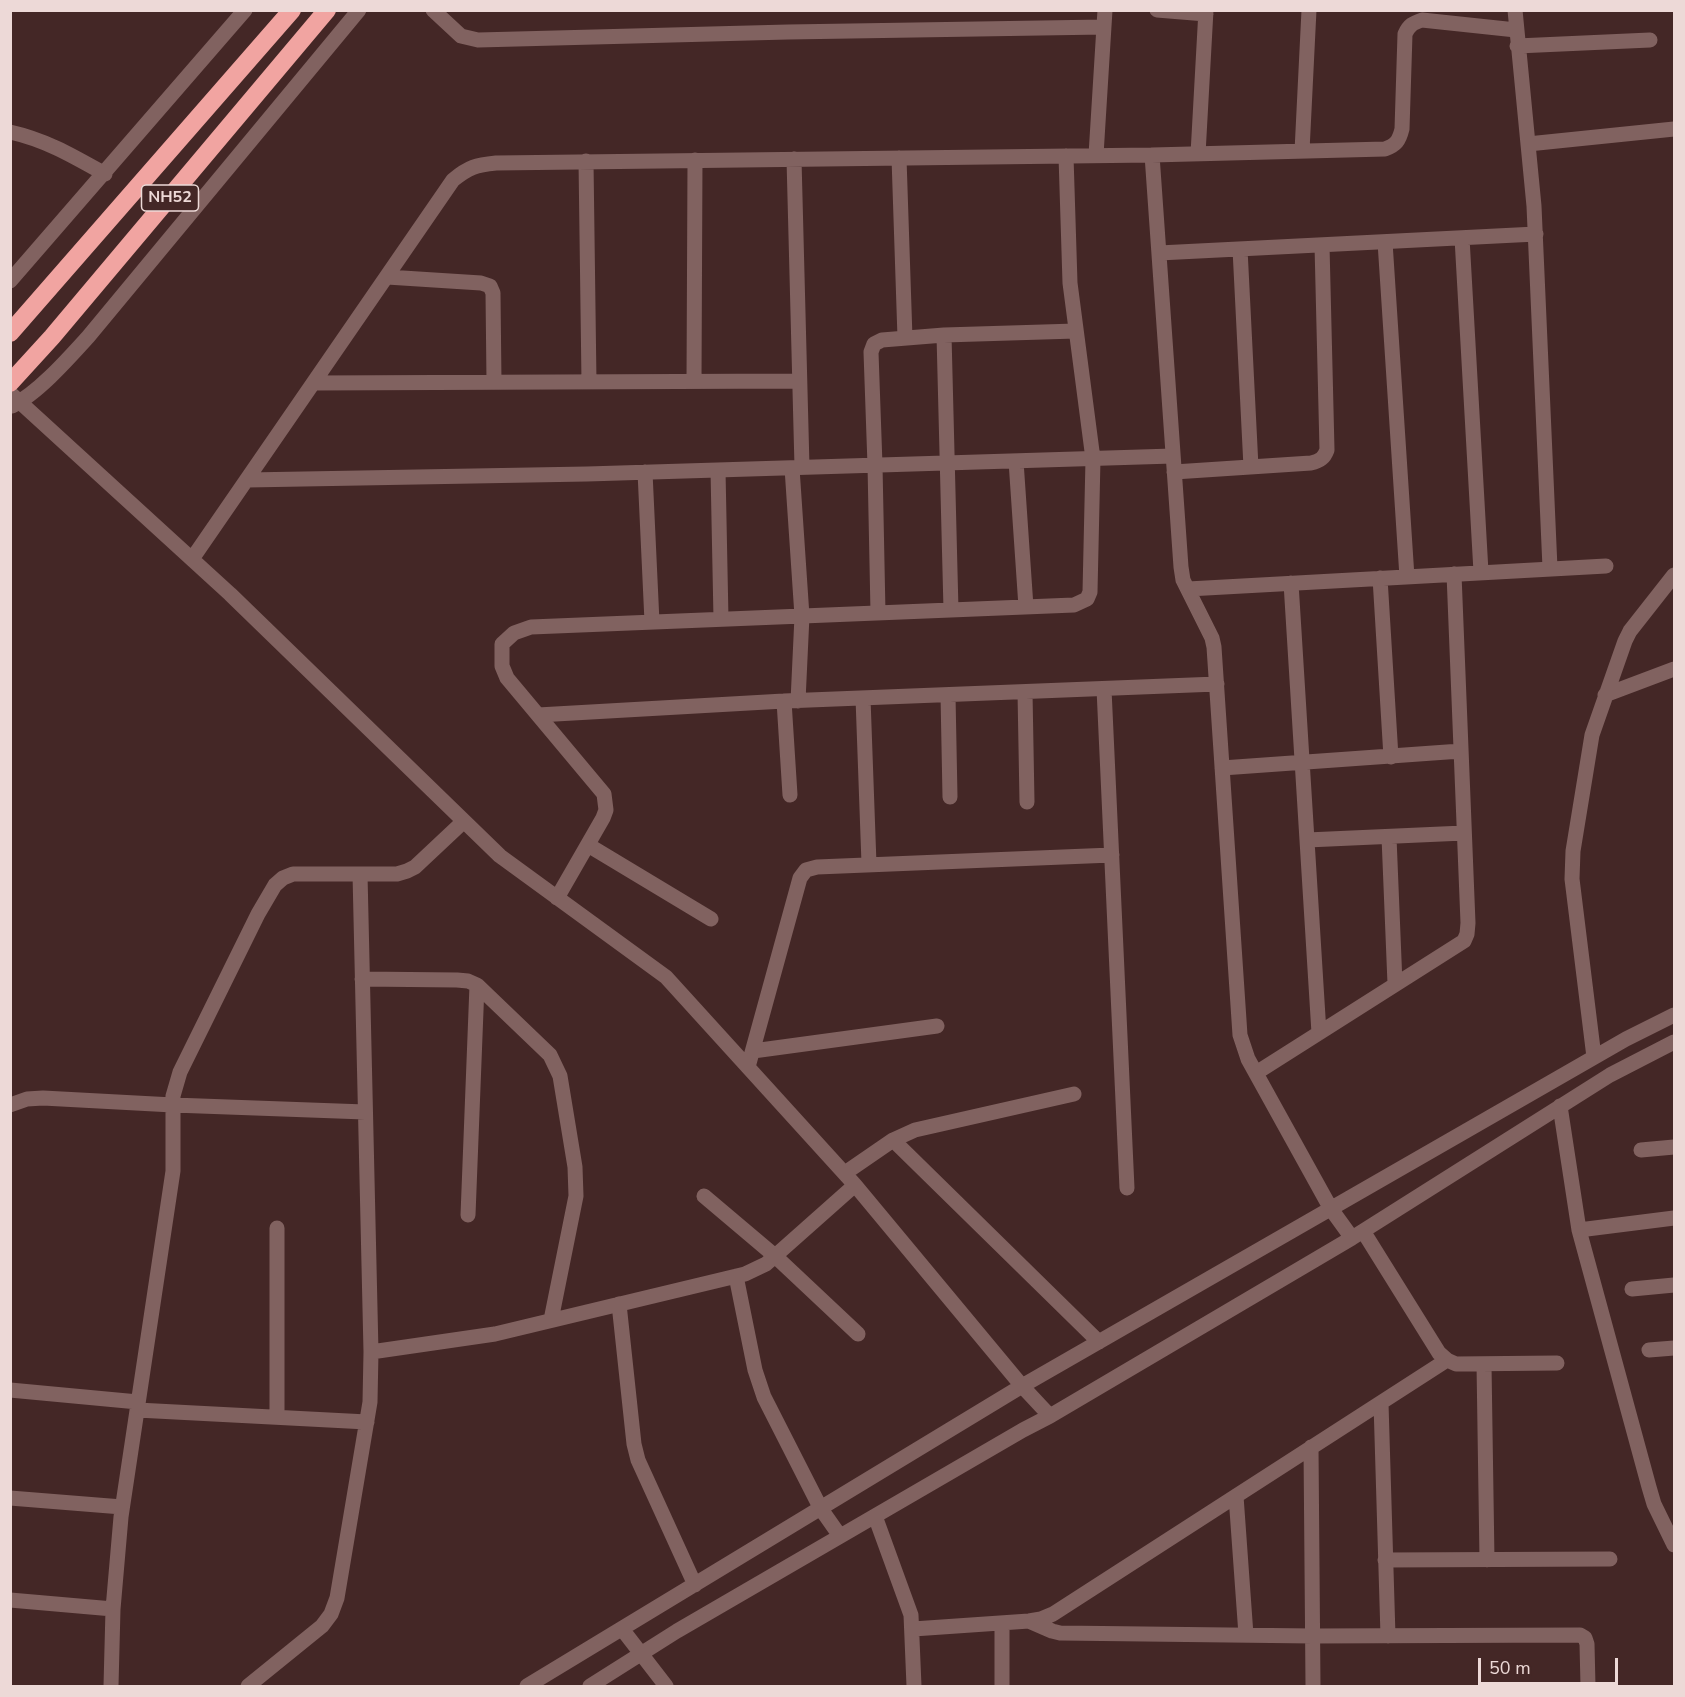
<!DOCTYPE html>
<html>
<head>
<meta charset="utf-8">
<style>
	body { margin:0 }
	#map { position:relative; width:1685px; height:1697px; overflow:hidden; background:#442726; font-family:"Nunito Sans",sans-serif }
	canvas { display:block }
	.frame { position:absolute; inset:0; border:12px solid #edd9d7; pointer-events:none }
	.scale { position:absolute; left:1478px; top:1658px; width:140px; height:27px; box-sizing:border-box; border:3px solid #edd9d7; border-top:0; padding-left:8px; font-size:18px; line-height:21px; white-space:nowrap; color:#edd9d7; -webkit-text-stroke:4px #442726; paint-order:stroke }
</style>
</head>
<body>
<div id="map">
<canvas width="1685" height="1697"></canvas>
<div class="frame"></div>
<div class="scale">50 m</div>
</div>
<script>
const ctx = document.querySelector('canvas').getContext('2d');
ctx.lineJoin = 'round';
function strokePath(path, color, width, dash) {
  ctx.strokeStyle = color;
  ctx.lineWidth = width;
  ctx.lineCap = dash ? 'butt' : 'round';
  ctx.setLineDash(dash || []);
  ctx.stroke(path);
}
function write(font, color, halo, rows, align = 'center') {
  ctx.font = font + ' "Nunito Sans",sans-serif';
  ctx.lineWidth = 6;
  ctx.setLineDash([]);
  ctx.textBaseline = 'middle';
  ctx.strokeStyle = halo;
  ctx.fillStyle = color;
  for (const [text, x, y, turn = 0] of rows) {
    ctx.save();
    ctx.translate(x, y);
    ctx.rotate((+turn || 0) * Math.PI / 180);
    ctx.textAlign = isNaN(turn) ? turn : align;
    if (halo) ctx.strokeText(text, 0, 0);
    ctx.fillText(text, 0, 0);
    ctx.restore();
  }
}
strokePath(new Path2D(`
	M433 10 461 36 478 40 788 32 1104 27
	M1157 10 1206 14
	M1515 10 1534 206 1550 568
	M1517 46 1650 40
	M10 132C46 140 73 156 105 174
	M1528 144 1674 129
	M1302 151 1309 10
	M1198 154 1206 10
	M1096 155 1105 10
	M1152 155 1181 567 1183 580 1212 638 1214 647 1240 1035 1248 1059 1331 1209 1352 1238
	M899 158 905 338
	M794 159 802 467
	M586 161 589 382
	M1462 238 1481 572
	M1385 242 1407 577
	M1240 249 1251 467
	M1159 253 1536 234
	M387 277 481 283 490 286 493 293 494 382
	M10 281 245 10
	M944 335 951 610
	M694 381 695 160
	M314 383 799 381
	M10 393 230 594 500 856 666 977 855 1185 1022 1386 1050 1416
	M12 406C38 393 68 359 88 337L359 10
	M1016 461 1026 607
	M792 468 802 616 798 701
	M718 470 721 619
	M645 472 652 622
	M1174 472 1311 463C1320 461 1324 458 1327 450L1322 245
	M247 480 587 474 1173 456
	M192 559 453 180C469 167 476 165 496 163L1152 155 1385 149C1396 145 1399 141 1402 129L1405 34C1409 25 1413 23 1422 20L1516 30
	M1380 578 1391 757
	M1291 583 1319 1033
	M1188 589 1606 566
	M878 613 875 465 871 352 874 344 882 340 944 335 1076 331
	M1104 689 1127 1188
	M1025 692 1027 802
	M948 695 950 797
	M1605 695 1674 669
	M863 698 869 864
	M784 701 790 795
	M538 715 784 701 1217 684
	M1222 768 1461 751
	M1389 837 1395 984
	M1307 840 1464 833
	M588 845 711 919
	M557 898 603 818 606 810 604 794 507 678 502 666V644L514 633 531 627 1074 605 1087 599 1090 592 1093 459 1070 283 1066 156
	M362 979 457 980 468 981 477 985 550 1055 560 1076 575 1167 576 1196 551 1320
	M753 1051 937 1026
	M1594 1057 1572 879 1573 851 1592 735 1625 641 1630 631 1674 575
	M748 1067 800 878 806 870 817 867 1112 855
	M1256 1073 1464 941 1467 934 1468 923 1454 574
	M10 1105 27 1099 43 1098 173 1105 365 1112
	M1560 1106 1579 1230 1649 1487 1654 1504 1674 1545
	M893 1140 1099 1342
	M1641 1150 1674 1147
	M845 1173 893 1140 915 1130 1074 1094
	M704 1196 775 1256 858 1334
	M468 1215 477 985
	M277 1228V1417
	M1579 1230 1674 1218
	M1363 1231 1439 1353 1447 1360 1456 1364 1557 1363
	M736 1276 755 1370 764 1397 821 1509 840 1536
	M1632 1289 1674 1285
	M619 1304 634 1444 638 1460 695 1585
	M1649 1350 1674 1348
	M371 1352 495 1334 745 1274 766 1264 855 1185
	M1484 1364 1487 1560
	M10 1390 138 1402
	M1381 1403 1388 1636
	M137 1410 367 1422
	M1311 1447 1313 1686
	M1236 1496 1246 1635
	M10 1498 122 1507
	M875 1516 911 1615 914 1686
	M1385 1560 1610 1559
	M10 1600 113 1609
	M1029 1621 1052 1631 1060 1633 1313 1636 1580 1635 1585 1638 1587 1644 1588 1686
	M622 1629 666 1686
	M913 1629 1029 1621 1041 1619 1053 1614 1447 1360
	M111 1686 113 1609 121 1517 173 1171V1096L180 1072 258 914 275 885 283 878 293 874H397L407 871 415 867 464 821
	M248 1686 322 1626 331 1614 337 1598 370 1402 371 1352 360 874
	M527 1686 1022 1386 1626 1039 1674 1015
	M590 1686 677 1631 1023 1430 1050 1416 1352 1238 1610 1075 1674 1042
	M1002 1686V1623`), '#816260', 15);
strokePath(new Path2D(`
	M10 333 292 10
	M10 383 52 337 327 10`), '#f1a4a1', 18);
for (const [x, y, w] of [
	[170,198,57]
]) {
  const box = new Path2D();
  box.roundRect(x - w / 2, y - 13, w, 26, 4.5);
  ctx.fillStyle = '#442726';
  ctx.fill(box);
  strokePath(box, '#edd9d7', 1.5);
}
write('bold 16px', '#edd9d7', null, [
	["NH52",170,198]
]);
</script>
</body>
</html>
